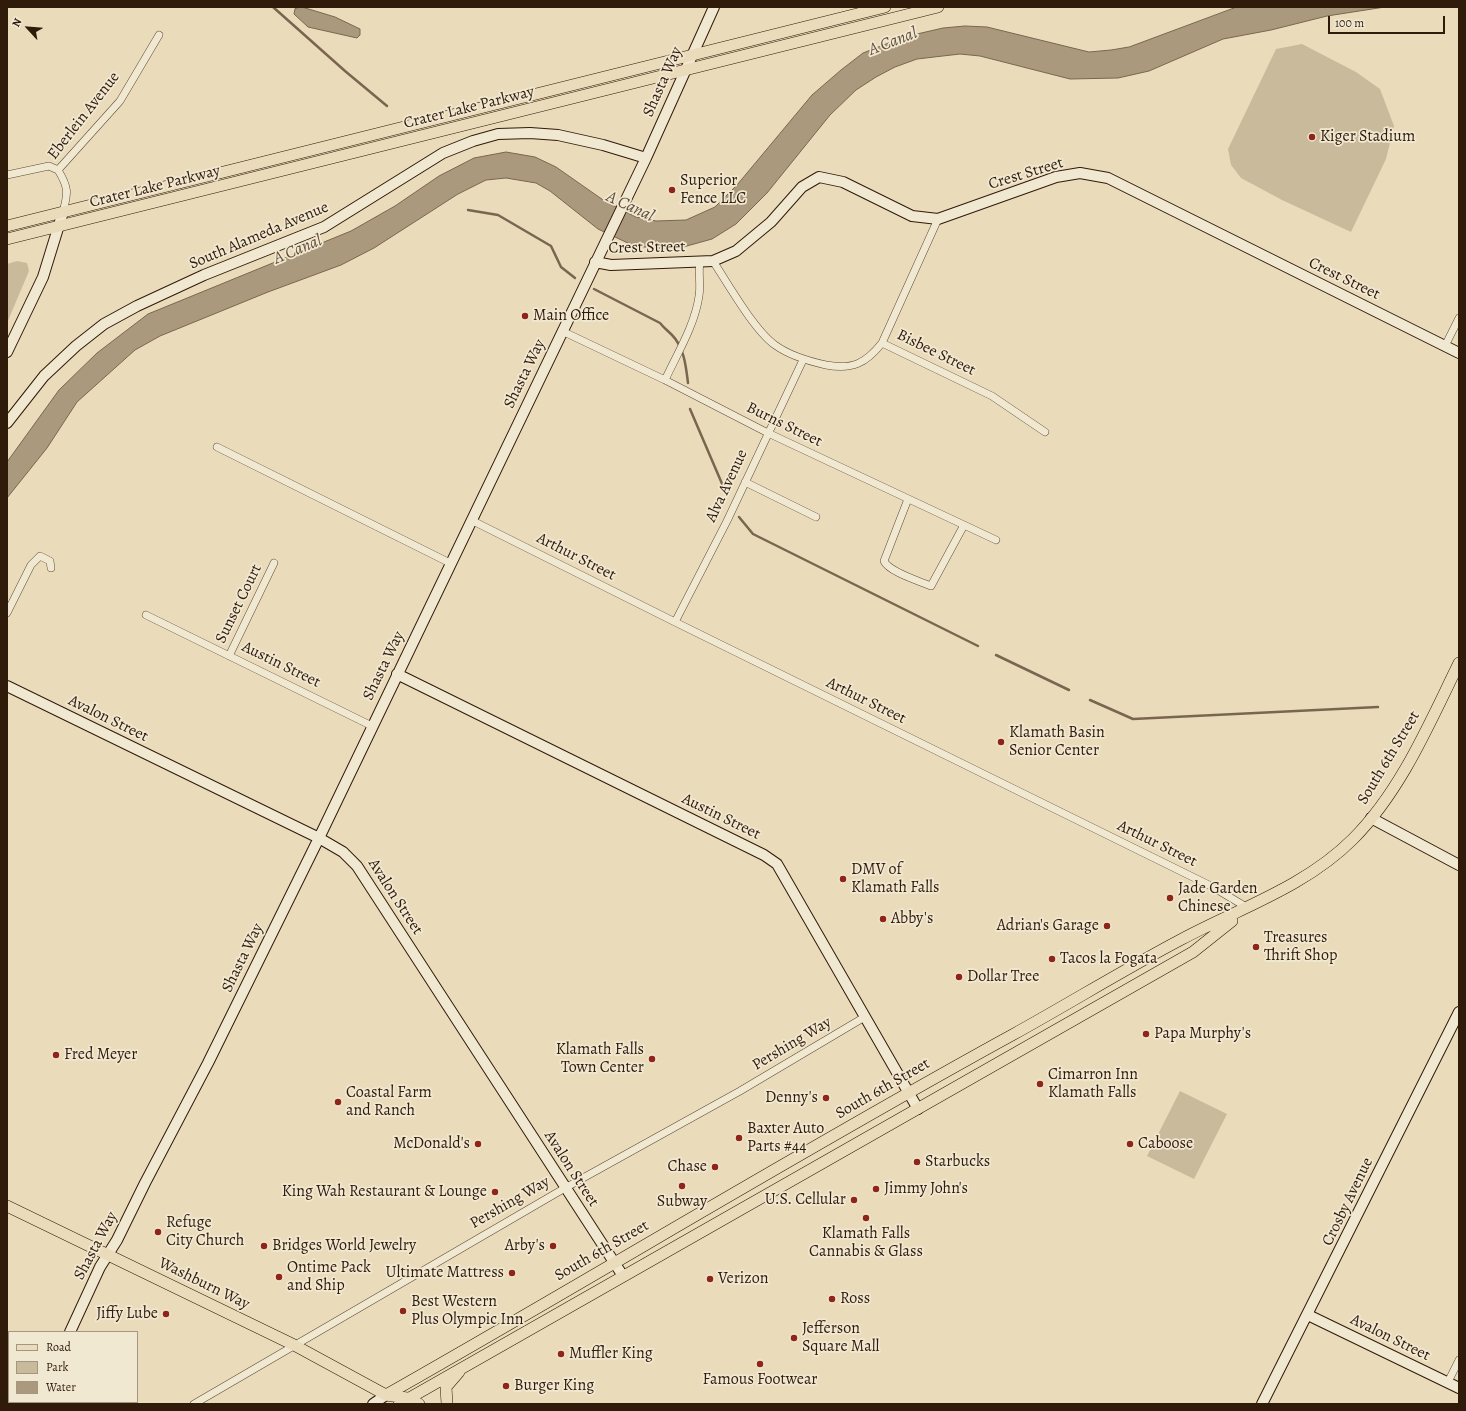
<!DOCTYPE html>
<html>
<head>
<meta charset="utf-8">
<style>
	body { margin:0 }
	#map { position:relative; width:1466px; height:1411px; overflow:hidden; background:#eadbba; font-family:Alegreya,serif }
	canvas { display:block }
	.frame { position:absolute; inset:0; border:8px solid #301a0a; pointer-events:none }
	.legend { position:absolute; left:8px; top:1331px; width:130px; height:72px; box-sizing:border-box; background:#f1e8d2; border:1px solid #a49682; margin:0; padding:5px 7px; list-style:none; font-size:12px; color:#301a0a }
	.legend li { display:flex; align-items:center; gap:8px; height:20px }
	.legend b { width:20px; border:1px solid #a49682 }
	.north { position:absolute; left:8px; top:8px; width:40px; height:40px; -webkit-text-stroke:3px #f1e8d2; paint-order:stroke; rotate:296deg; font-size:11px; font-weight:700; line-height:16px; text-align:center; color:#301a0a }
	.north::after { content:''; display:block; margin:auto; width:14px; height:18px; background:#301a0a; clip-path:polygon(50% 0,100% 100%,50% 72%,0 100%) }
	.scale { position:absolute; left:1328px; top:16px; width:117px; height:18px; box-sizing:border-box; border:2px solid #301a0a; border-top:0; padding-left:5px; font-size:12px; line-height:14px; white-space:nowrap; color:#301a0a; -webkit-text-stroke:3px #f1e8d2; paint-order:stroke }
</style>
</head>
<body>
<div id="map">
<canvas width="1466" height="1411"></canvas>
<div class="frame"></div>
<ul class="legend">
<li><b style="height:5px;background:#eadbba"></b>Road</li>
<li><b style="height:11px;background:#caba9c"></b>Park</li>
<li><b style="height:11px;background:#ab997e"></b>Water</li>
</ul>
<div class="north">N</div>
<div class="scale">100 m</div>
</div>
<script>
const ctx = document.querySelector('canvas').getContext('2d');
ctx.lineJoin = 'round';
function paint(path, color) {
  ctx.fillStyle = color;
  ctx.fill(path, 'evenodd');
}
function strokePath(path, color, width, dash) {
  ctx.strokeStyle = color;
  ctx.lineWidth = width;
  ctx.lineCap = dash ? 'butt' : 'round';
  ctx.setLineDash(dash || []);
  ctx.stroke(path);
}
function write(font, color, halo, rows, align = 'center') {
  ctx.font = font + ' Alegreya,serif';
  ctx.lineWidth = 3.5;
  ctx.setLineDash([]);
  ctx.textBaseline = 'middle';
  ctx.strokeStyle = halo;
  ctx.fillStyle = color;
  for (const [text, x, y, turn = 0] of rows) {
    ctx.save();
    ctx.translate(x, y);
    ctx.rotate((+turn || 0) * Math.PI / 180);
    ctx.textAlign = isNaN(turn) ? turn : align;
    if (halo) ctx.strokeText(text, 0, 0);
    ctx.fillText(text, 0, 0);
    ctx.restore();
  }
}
paint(new Path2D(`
	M1302 44 1356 72 1380 89 1394 126 1386 159 1351 232 1282 200 1241 178 1231 165 1228 149 1276 49Z
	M17 261 27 263 29 271 7 323V264Z
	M1180 1091 1227 1114 1194 1179 1147 1156Z`), '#caba9c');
const water = new Path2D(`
	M302 7 335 17 360 29V35L357 38 308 27 294 14 295 9Z
	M1237 7H1385L1327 16 1271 30 1223 39 1149 71 1118 78 1070 79 980 56 960 54 917 59 895 67 876 77 856 90 830 115 767 193 736 224 712 239 676 249 651 248 632 245 598 229 550 191 536 183 506 178 486 180 458 194 374 248 341 265 268 292 160 336 135 350 77 402 47 448 7 498V462L59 390 97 353 148 314 351 231 395 206 439 176 474 158 506 152 535 157 556 167 606 202 636 217 656 221 686 220 715 207 737 185 812 95 841 70 863 53 904 37 943 28 965 26 987 27 1089 52 1111 50 1129 47Z`);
paint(water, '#ab997e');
strokePath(water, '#7a6650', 1);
strokePath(new Path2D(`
	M273 7 345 71 387 106
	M468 210 498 215 551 246 561 267 575 278
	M594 289 660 323C664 328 667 330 672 335 684 347 686 366 688 383
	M690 409 726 493
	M739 517 753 534 978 646
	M996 655 1069 690
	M1090 700 1133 719 1378 707`), '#7a6650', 2.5);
const street = new Path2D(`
	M7 175 49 166 58 170
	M63 212C68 193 69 188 58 170L120 101 159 35
	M713 261C728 284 754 330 775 345 790 356 808 361 826 365 853 370 866 363 882 343L938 219
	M562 331 665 380 768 433 996 540
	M882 343 992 396 1045 432
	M1445 346 1459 318
	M665 380C677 354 695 325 699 296 701 285 698 273 700 262
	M217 447 450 563
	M745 482 816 517
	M908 499 884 561C889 572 919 581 931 586L964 525
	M471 520 675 622 1211 886 1248 908
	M7 613 31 565 40 556 50 561 51 568
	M146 615 372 726
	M675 622 727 521 803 360
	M229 656 274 563
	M1448 1382 1459 1360
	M194 1404 565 1188 740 1091 863 1018`);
const secondary = new Path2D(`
	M595 262 611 265 713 261 736 251 771 222 802 187 819 177 843 182 912 216 938 219 1056 177 1080 173 1108 178 1459 353
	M7 352 43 277 63 212
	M7 423 44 376 76 346 104 324 137 306 204 275 324 227 443 153 473 141 498 134 530 133 558 135 603 145 646 158
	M397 674 764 855 777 864 918 1109
	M7 686 319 838 343 852 357 866 623 1276
	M1371 818 1459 865
	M1308 1315 1459 1388
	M70 1332 100 1267 117 1240 145 1183 208 1063 319 838 646 158 714 7
	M36 1404 37 1402
	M373 1404 386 1395
	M1262 1404 1459 1012`);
const primary = new Path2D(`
	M7 226 885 7
	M7 239 938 7
	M7 1206 294 1345 386 1395 407 1398 419 1404
	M386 1395C596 1276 802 1150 1014 1034 1070 1003 1125 969 1182 939 1240 908 1305 887 1353 839 1401 791 1429 724 1459 663
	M399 1404 1193 952 1232 921
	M447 1404 446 1387 459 1372`);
strokePath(street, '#5e4a36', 8);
strokePath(secondary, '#301a0a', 12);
strokePath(primary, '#301a0a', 12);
strokePath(street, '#f1e8d2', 7);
strokePath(secondary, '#f1e8d2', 10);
strokePath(primary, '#eadbba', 11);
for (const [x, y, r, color] of [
	[1312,137,4,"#8f2418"],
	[672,190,4,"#8f2418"],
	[525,316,4,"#8f2418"],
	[1001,742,4,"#8f2418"],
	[843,879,4,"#8f2418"],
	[1170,898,4,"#8f2418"],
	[883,919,4,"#8f2418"],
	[1107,926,4,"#8f2418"],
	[1256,947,4,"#8f2418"],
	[1052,959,4,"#8f2418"],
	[959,977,4,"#8f2418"],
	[1146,1034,4,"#8f2418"],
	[56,1055,4,"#8f2418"],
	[652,1059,4,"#8f2418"],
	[1040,1084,4,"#8f2418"],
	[826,1098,4,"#8f2418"],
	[338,1102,4,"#8f2418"],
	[739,1138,4,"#8f2418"],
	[478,1144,4,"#8f2418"],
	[1130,1144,4,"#8f2418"],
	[917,1162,4,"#8f2418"],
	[715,1167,4,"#8f2418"],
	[682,1186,4,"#8f2418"],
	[876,1189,4,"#8f2418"],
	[495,1192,4,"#8f2418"],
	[854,1200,4,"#8f2418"],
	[866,1218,4,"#8f2418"],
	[158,1232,4,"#8f2418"],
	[264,1246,4,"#8f2418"],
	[553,1246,4,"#8f2418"],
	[512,1273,4,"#8f2418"],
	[279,1277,4,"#8f2418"],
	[710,1279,4,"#8f2418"],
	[832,1299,4,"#8f2418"],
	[403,1311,4,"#8f2418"],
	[166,1314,4,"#8f2418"],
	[794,1338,4,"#8f2418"],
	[561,1354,4,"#8f2418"],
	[760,1364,4,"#8f2418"],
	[506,1386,4,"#8f2418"]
]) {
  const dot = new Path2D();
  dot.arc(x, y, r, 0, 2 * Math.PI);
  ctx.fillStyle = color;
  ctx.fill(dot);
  strokePath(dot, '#f1e8d2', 1.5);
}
write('16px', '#301a0a', '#f1e8d2', [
	["Shasta Way",663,82,-66],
	["Crater Lake Parkway",469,108,-14],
	["Eberlein Avenue",84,116,-52],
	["Crest Street",1026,174,-17],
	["Crater Lake Parkway",155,187,-14],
	["South Alameda Avenue",259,236,-23],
	["Crest Street",647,248,-1],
	["Crest Street",1344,279,26],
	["Bisbee Street",936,353,26],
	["Shasta Way",525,374,-64],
	["Burns Street",784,425,26],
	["Alva Avenue",727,486,-65],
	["Arthur Street",576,557,27],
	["Sunset Court",239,604,-64],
	["Austin Street",281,665,26],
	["Shasta Way",384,666,-64],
	["Arthur Street",866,701,26],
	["Avalon Street",108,719,26],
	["South 6th Street",1389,758,-59],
	["Austin Street",721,817,26],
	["Arthur Street",1157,844,26],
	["Avalon Street",395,897,57],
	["Shasta Way",243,958,-64],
	["Pershing Way",792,1044,-31],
	["South 6th Street",883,1089,-30],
	["Avalon Street",571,1169,57],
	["Crosby Avenue",1348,1202,-64],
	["Pershing Way",510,1203,-30],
	["Shasta Way",96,1246,-62],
	["South 6th Street",602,1251,-30],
	["Washburn Way",204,1284,26],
	["Avalon Street",1390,1338,26]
]);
write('16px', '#301a0a', '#f1e8d2', [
	["Kiger Stadium",1320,137],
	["Superior",680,181],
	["Fence LLC",680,199],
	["Main Office",533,316],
	["Klamath Basin",1009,733],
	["Senior Center",1009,751],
	["DMV of",851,870],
	["Klamath Falls",851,888],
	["Jade Garden",1178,889],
	["Chinese",1178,907],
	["Abby's",891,919],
	["Adrian's Garage",1099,926,"right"],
	["Treasures",1264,938],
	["Thrift Shop",1264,956],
	["Tacos la Fogata",1060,959],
	["Dollar Tree",967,977],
	["Papa Murphy's",1154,1034],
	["Klamath Falls",644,1050,"right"],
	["Town Center",644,1068,"right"],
	["Fred Meyer",64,1055],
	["Cimarron Inn",1048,1075],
	["Klamath Falls",1048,1093],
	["Coastal Farm",346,1093],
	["and Ranch",346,1111],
	["Denny's",818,1098,"right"],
	["Baxter Auto",747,1129],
	["Parts #44",747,1147],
	["McDonald's",470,1144,"right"],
	["Caboose",1138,1144],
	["Starbucks",925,1162],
	["Chase",707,1167,"right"],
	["Jimmy John's",884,1189],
	["King Wah Restaurant & Lounge",487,1192,"right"],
	["U.S. Cellular",846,1200,"right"],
	["Subway",682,1202,"center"],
	["Refuge",166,1223],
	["City Church",166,1241],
	["Klamath Falls",866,1234,"center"],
	["Cannabis & Glass",866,1252,"center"],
	["Bridges World Jewelry",272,1246],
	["Arby's",545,1246,"right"],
	["Ontime Pack",287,1268],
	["and Ship",287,1286],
	["Ultimate Mattress",504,1273,"right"],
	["Verizon",718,1279],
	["Ross",840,1299],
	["Best Western",411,1302],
	["Plus Olympic Inn",411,1320],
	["Jiffy Lube",158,1314,"right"],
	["Jefferson",802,1329],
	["Square Mall",802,1347],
	["Muffler King",569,1354],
	["Famous Footwear",760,1380,"center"],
	["Burger King",514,1386]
], 'left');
write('italic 17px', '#614d38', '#f1e8d2', [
	["A Canal",893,42,-21],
	["A Canal",630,207,25],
	["A Canal",298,250,-23]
]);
</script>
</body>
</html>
